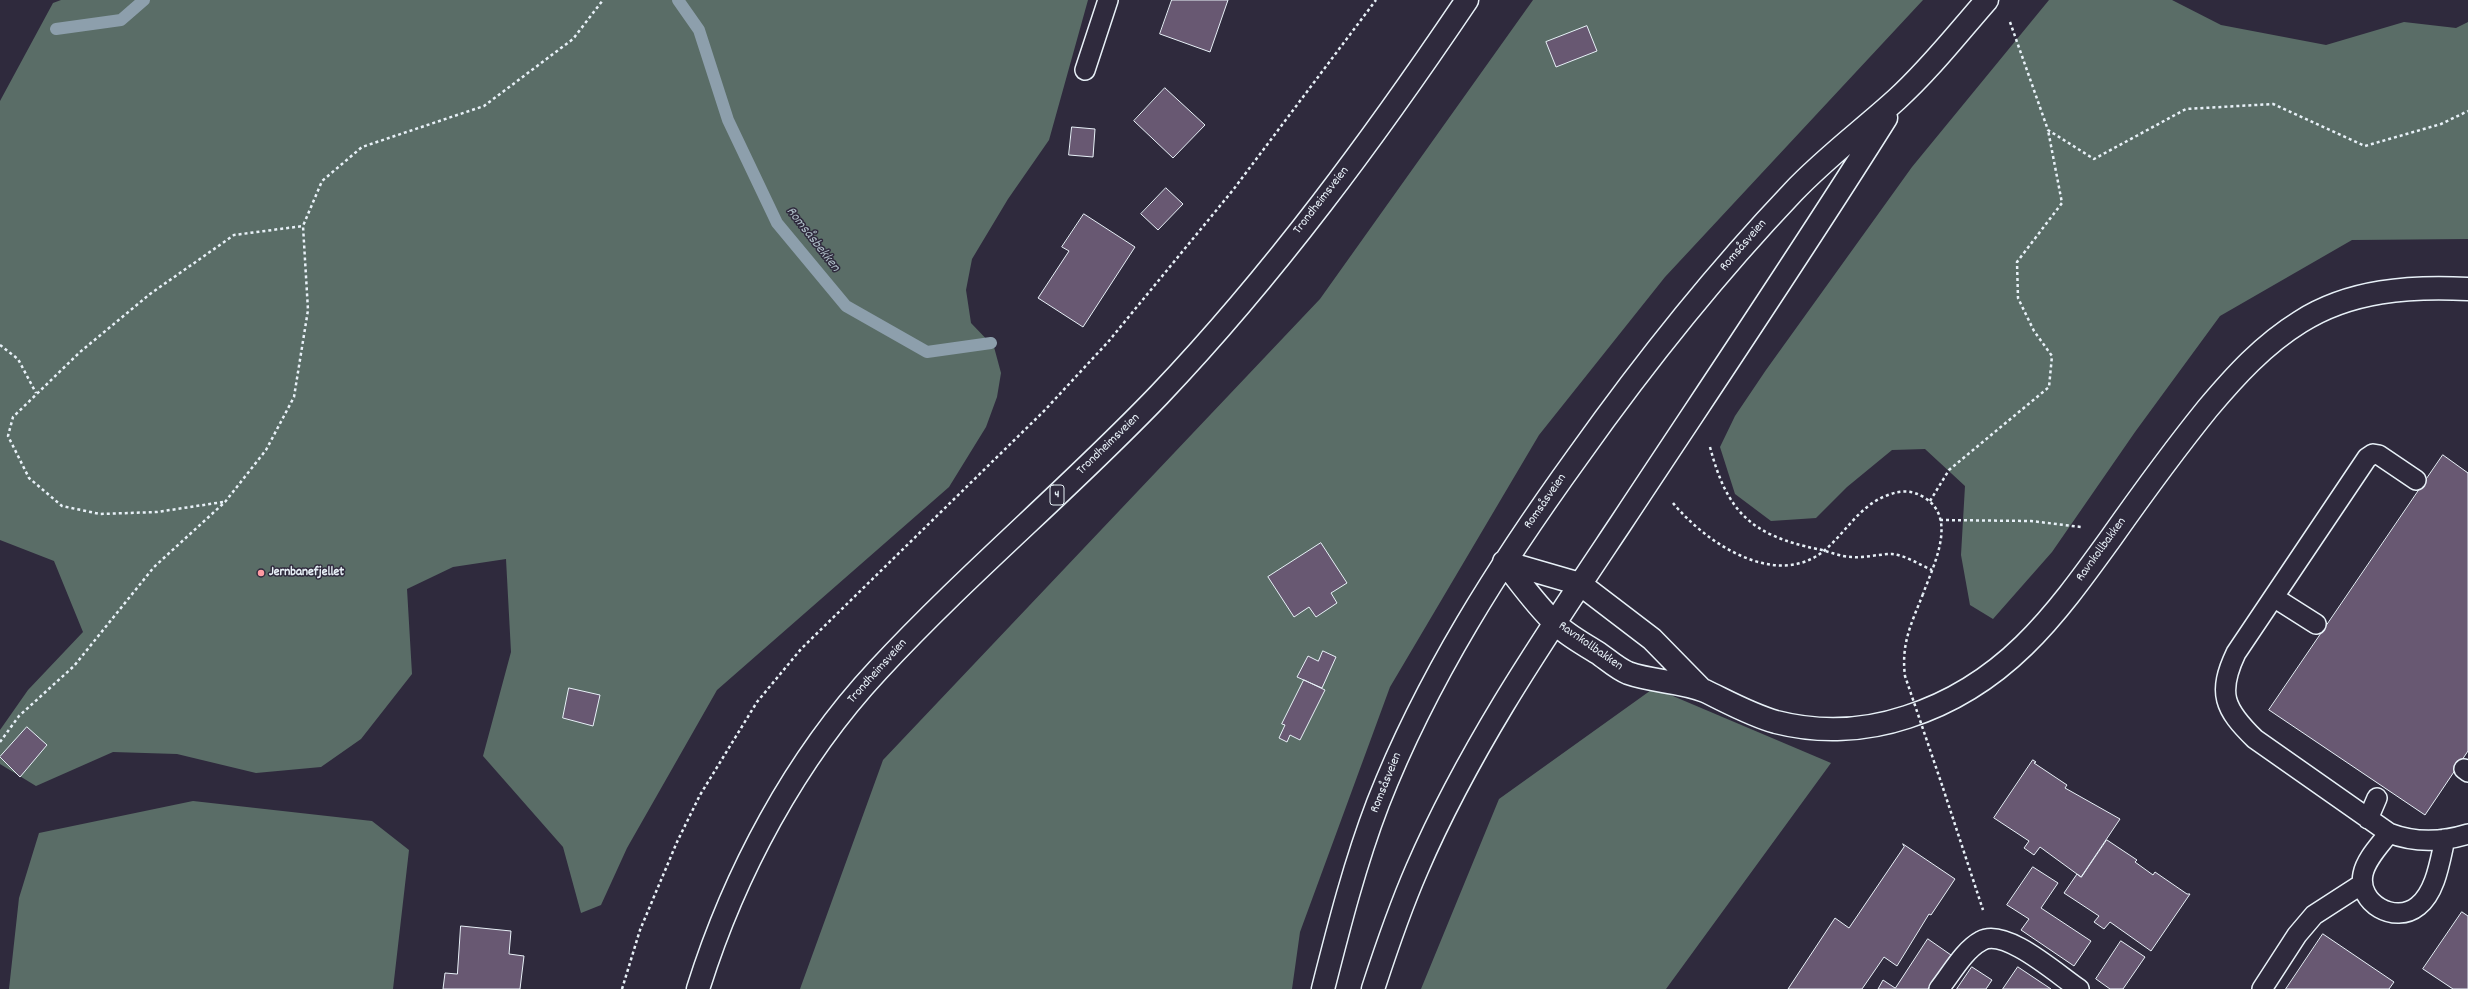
<!DOCTYPE html>
<html>
<head>
<meta charset="utf-8">
<style>
	body { margin:0 }
	canvas { display:block; background:#2f2a3d }
</style>
</head>
<body>
<canvas width="2468" height="989"></canvas>
<script>
const ctx = document.querySelector('canvas').getContext('2d');
ctx.lineJoin = 'round';
function paint(path, color) {
  ctx.fillStyle = color;
  ctx.fill(path, 'evenodd');
}
function strokePath(path, color, width, dash) {
  ctx.strokeStyle = color;
  ctx.lineWidth = width;
  ctx.lineCap = dash ? 'butt' : 'round';
  ctx.setLineDash(dash || []);
  ctx.stroke(path);
}
function write(font, color, halo, rows, align = 'center') {
  ctx.font = font + ' Dekko,sans-serif';
  ctx.lineWidth = 3;
  ctx.setLineDash([]);
  ctx.textBaseline = 'middle';
  ctx.strokeStyle = halo;
  ctx.fillStyle = color;
  for (const [text, x, y, turn = 0] of rows) {
    ctx.save();
    ctx.translate(x, y);
    ctx.rotate((+turn || 0) * Math.PI / 180);
    ctx.textAlign = isNaN(turn) ? turn : align;
    if (halo) ctx.strokeText(text, 0, 0);
    ctx.fillText(text, 0, 0);
    ctx.restore();
  }
}
paint(new Path2D(`
	M61 0H1088L1049 140 1008 199 972 259 966 290 971 323 994 347 1001 373 997 397 986 427 949 487 717 690 627 848 601 905 581 913 563 847 483 756 511 652 506 559 453 567 407 589 412 674 361 739 321 767 256 773 177 754 113 752 36 786 0 764V730L28 690 83 632 54 561 0 540V101L53 3Z
	M1533 0H1923L1665 277 1539 435 1390 687 1300 932 1292 989H800L883 760 1320 299Z
	M2049 0H2172L2221 25 2326 45 2404 22 2456 28 2468 22V239L2352 240 2220 316 2135 432 2052 552 1993 619 1970 605 1961 555 1965 486 1925 449 1892 450 1847 487 1816 518 1771 521 1735 494 1720 447 1735 416 1766 370 1912 167Z
	M1654 688 1831 763 1666 989H1421L1499 799Z
	M193 801 372 821 409 850 393 989H9L19 898 39 833Z`), '#5a6d67');
strokePath(new Path2D(`
	M678 0 699 30 728 120 777 223 846 306 927 352 991 343
	M56 29 121 20 144 0`), '#8d9fac', 12);
const building = new Path2D(`
	M1172 0H1228L1210 52 1160 34Z
	M1587 26 1597 51 1556 67 1546 42Z
	M1165 88 1205 125 1173 158 1134 121Z
	M1072 127 1095 129 1093 157 1069 155Z
	M1166 188 1183 204 1158 230 1141 214Z
	M1084 214 1135 247 1083 327 1038 298 1069 251 1062 247Z
	M2443 455 2468 473V751L2425 815 2269 710Z
	M1321 543 1347 583 1331 593 1337 603 1316 617 1309 607 1294 617 1268 577Z
	M1323 651 1336 657 1322 688 1297 677 1308 656 1318 661Z
	M1304 680 1325 690 1300 740 1290 735 1287 742 1279 738 1285 725 1282 724Z
	M569 688 600 695 593 726 563 718Z
	M27 727 47 745 20 777 0 757Z
	M2033 760 2036 762 2034 763 2067 785 2065 788 2120 819 2081 877 2040 847 2034 855 2024 848 2029 841 1994 818Z
	M2107 840 2137 860 2135 862 2153 875 2155 872 2187 894H2190L2151 951 2110 922 2104 929 2094 922 2099 916 2064 893 2077 874 2081 877Z
	M1903 844 1955 879 1931 915 1929 914 1897 966 1884 957 1862 989H1788L1835 918 1849 928 1904 847Z
	M2033 867 2058 883 2041 908 2091 941 2074 966 2021 930 2029 919 2007 905Z
	M2462 912 2468 916V989H2453L2423 969Z
	M461 926 511 931 509 954 524 956 520 989H443L445 973 457 974Z
	M2323 934 2394 982 2389 989H2286Z
	M1928 939 1951 955 1928 989H1878L1883 980 1895 988Z
	M2121 941 2145 957 2123 989H2110L2096 979Z
	M1972 967 1992 980 1986 989H1957Z
	M2018 967 2051 989H2003Z`);
paint(building, '#685872');
strokePath(building, '#e8f1f8', 1);
const lane = new Path2D(`
	M1085 70 1108 0
	M2416 480 2379 455 2373 454 2367 458 2236 653C2217 693 2224 709 2255 739L2389 833C2415 843 2442 842 2468 834
	M2275 598 2316 624
	M2464 769 2468 772
	M2368 819 2377 798
	M2389 833C2380 845 2366 859 2363 874 2357 903 2395 925 2418 906 2436 892 2440 860 2445 839
	M1939 989C1951 974 1964 950 1981 941 2005 927 2058 975 2079 989
	M2262 989 2297 935 2314 915 2362 884`);
const secondary = new Path2D(`
	M1504 562C1520 582 1536 605 1554 622 1566 635 1584 644 1598 653 1608 660 1618 669 1628 673 1653 682 1681 681 1705 691 1728 702 1751 715 1776 722 1819 733 1865 731 1907 717 2004 686 2054 617 2111 538 2142 494 2174 450 2208 408 2235 376 2263 345 2300 322 2350 290 2410 286 2468 289
	M1504 562 1580 584 1652 639 1701 689
	M1323 989C1339 926 1355 863 1378 803 1427 678 1500 564 1578 456 1644 363 1715 274 1793 192 1825 158 1863 130 1897 99 1930 69 1958 33 1987 0
	M1373 989C1386 949 1400 908 1417 869 1470 746 1547 634 1621 523 1710 388 1800 255 1886 118`);
const highway = new Path2D(`
	M698 989C734 874 795 759 878 670 967 574 1068 490 1159 395 1274 274 1374 138 1467 0`);
strokePath(lane, '#e8f1f8', 22);
strokePath(secondary, '#e8f1f8', 25);
strokePath(highway, '#e8f1f8', 25);
strokePath(new Path2D(`
	M2010 22 2048 130 2094 159 2186 109 2273 104 2365 146 2441 124 2468 111
	M0 345 18 359 36 393
	M1710 447C1727 512 1751 535 1817 549 1828 551 1841 557 1852 557 1865 558 1879 554 1892 554 1905 555 1920 565 1932 570
	M1930 501 1949 470 2049 387 2052 356 2034 331 2018 298 2017 262 2062 203 2048 130
	M223 502 157 512 100 514 62 506 29 478 8 436 13 417 80 352 150 294 234 235 303 226
	M1673 503C1705 542 1776 591 1825 550 1846 532 1860 505 1888 495 1901 490 1913 490 1925 498 1958 519 1933 566 1923 594
	M1940 520 2031 521 2081 527
	M0 742 19 716 74 666 154 567 225 502 266 450 294 397 308 310 303 226 322 181 362 147 484 106 573 39 603 0
	M1943 788 1983 910
	M622 989 640 930 677 842 700 795 757 702 801 649 1044 411 1108 342 1233 190 1376 0`), '#e8f1f8', 2.5, [3, 3]);
strokePath(lane, '#2f2a3d', 19);
strokePath(secondary, '#2f2a3d', 22);
strokePath(highway, '#2f2a3d', 22);
strokePath(new Path2D(`
	M1923 594C1911 624 1901 644 1905 676L1943 788`), '#e8f1f8', 2.5, [3, 3]);
for (const [x, y, r, color] of [
	[261,573,4,"#ff9aa2"]
]) {
  const dot = new Path2D();
  dot.arc(x, y, r, 0, 2 * Math.PI);
  ctx.fillStyle = color;
  ctx.fill(dot);
  strokePath(dot, '#2f2a3d', 1.5);
}
for (const [x, y, w] of [
	[1057,495,14]
]) {
  const box = new Path2D();
  box.roundRect(x - w / 2, y - 10, w, 20, 3);
  ctx.fillStyle = '#2f2a3d';
  ctx.fill(box);
  strokePath(box, '#e8f1f8', 1);
}
write('bold 12px', '#e8f1f8', null, [
	["4",1057,495]
]);
write('13px', '#e8f1f8', '#2f2a3d', [
	["Trondheimsveien",1322,201,-52],
	["Romsåsveien",1744,246,-49],
	["Trondheimsveien",1109,445,-44],
	["Romsåsveien",1546,502,-55],
	["Ravnkollbakken",2102,550,-54],
	["Ravnkollbakken",1590,647,35],
	["Trondheimsveien",878,672,-48],
	["Romsåsveien",1387,783,-68]
]);
write('bold 13px', '#e8f1f8', '#2f2a3d', [
	["Jernbanefjellet",269,573]
], 'left');
write('italic 14px', '#acbbc5', '#2f2a3d', [
	["Romsåsbekken",812,240,52]
]);
</script>
</body>
</html>
